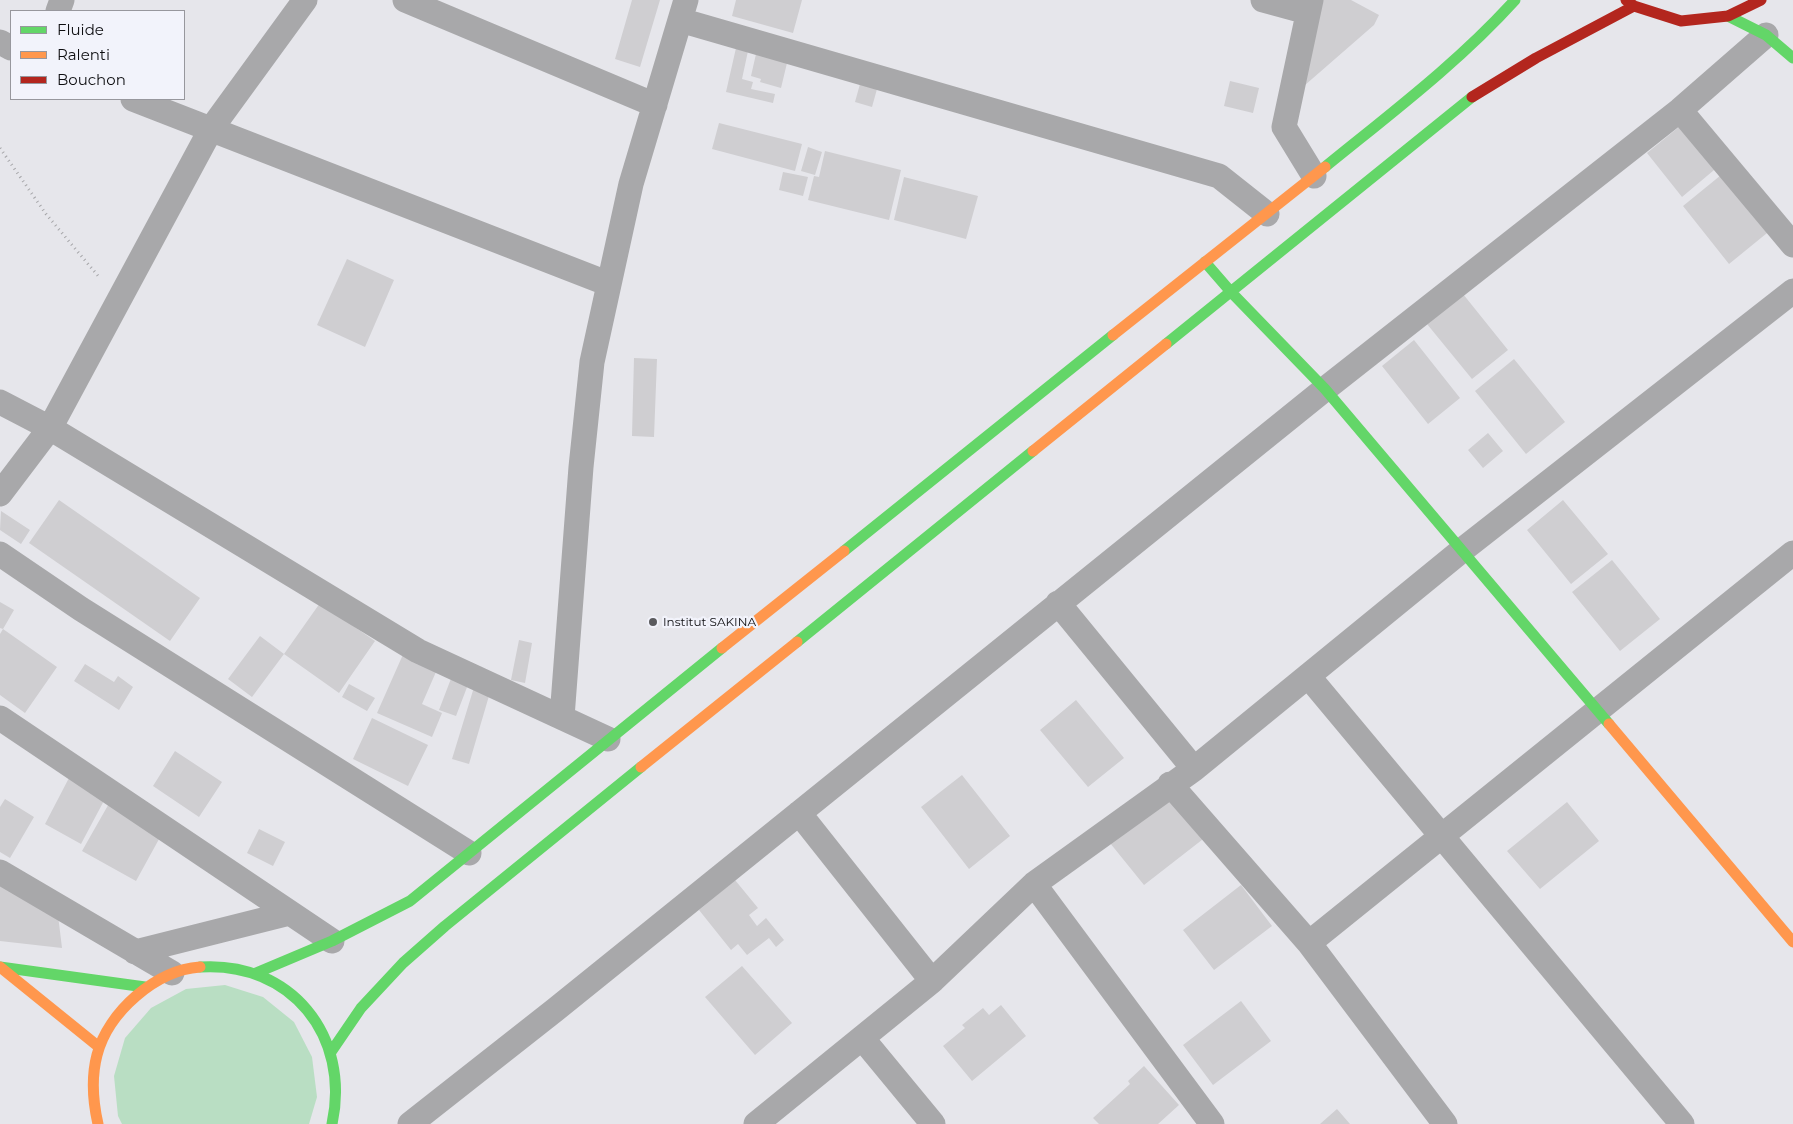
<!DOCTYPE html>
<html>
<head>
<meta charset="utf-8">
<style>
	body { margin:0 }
	#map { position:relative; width:1793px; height:1124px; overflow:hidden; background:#e6e6eb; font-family:Montserrat,sans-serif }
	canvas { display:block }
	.legend { position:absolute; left:10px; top:10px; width:175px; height:90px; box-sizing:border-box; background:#f2f3fb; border:1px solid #97979d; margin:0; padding:6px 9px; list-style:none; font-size:15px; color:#0e0e11 }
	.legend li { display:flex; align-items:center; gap:10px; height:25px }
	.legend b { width:25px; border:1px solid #97979d }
</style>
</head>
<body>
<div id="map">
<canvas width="1793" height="1124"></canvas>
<ul class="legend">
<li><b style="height:6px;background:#63d668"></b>Fluide</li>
<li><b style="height:6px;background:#ff974d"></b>Ralenti</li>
<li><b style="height:6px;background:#b3261e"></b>Bouchon</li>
</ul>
</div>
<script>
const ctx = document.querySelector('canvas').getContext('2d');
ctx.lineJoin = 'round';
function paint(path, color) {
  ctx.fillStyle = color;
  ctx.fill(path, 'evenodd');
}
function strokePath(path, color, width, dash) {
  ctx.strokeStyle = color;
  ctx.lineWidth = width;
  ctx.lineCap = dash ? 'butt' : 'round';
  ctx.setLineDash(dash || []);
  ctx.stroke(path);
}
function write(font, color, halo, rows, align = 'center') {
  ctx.font = font + ' Montserrat,sans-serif';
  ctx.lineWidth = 4.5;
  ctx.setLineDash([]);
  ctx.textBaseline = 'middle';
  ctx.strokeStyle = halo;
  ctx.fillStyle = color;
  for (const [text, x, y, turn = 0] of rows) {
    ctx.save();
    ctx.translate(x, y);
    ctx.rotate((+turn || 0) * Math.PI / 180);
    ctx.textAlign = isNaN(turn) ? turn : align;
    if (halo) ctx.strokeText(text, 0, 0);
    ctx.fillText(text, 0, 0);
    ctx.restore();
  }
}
paint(new Path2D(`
	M225 985 263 997 294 1022 312 1057 317 1097 309 1124H122L118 1116 114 1076 125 1038 151 1008 186 989Z`), '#b9dec3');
paint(new Path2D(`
	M632 0H660L640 67 615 59Z
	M736 0H802L793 33 732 16Z
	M1318 0H1351L1379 15 1374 25 1289 99Z
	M736 48 748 51 742 79 753 82 751 89 775 94 773 103 726 92Z
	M756 54 787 63 781 88 760 82 761 79 751 76Z
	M1230 81 1259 88 1253 113 1224 106Z
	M860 84 877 89 872 107 855 102Z
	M1685 122 1720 165 1682 197 1647 153Z
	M719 123 802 144 795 171 712 149Z
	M808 147 822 152 815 175 801 171Z
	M825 151 901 170 889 220 808 200 814 176 819 177Z
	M1726 171 1772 229 1729 264 1683 206Z
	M783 172 808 177 803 196 779 190Z
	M904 177 978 196 966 239 894 220Z
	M347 259 394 280 365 347 317 325Z
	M1463 294 1508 350 1472 379 1427 324Z
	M1414 340 1460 398 1428 424 1382 366Z
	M634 358 657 359 654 437 632 436Z
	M1514 359 1565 422 1526 454 1475 391Z
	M1488 433 1503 451 1483 468 1468 450Z
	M59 500 200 598 170 641 29 543Z
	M1563 500 1608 554 1571 584 1527 530Z
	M1 511 30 530 21 544 0 530Z
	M1612 560 1660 619 1620 651 1572 592Z
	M0 602 14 610 3 629 0 628Z
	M320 603 375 641 339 693 284 654Z
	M3 629 57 667 25 713 0 695V634Z
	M260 636 284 654 252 697 228 679Z
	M519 640 532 643 525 683 511 680Z
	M405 650 439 665 422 704 442 713 432 737 377 713Z
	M85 664 114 682 118 676 133 687 119 710 74 681Z
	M452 676 469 682 456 716 439 710Z
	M349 684 375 698 367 711 342 697Z
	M475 684 491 689 469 764 452 759Z
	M1076 700 1124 758 1088 787 1040 730Z
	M372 718 428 745 408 786 353 759Z
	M175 751 222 782 199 817 153 786Z
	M962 775 1010 836 969 869 921 807Z
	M70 776 107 795 81 844 45 824Z
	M1173 793 1207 836 1144 885 1110 843Z
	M5 799 34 817 10 858 0 852V807Z
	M111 800 164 830 136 881 82 851Z
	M1567 802 1599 841 1540 889 1507 851Z
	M259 829 285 842 273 866 247 853Z
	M735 880 758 908 749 915 757 926 766 918 784 940 776 947 769 938 747 955 738 944 731 950 699 910Z
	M0 883 57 907 62 948 0 941Z
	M1241 885 1272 926 1214 970 1183 930Z
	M742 966 792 1023 755 1055 705 997Z
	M1241 1001 1271 1041 1213 1085 1183 1045Z
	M1001 1005 1026 1036 972 1081 943 1046 965 1028 962 1025 983 1008 989 1015Z
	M1144 1066 1179 1105 1158 1124H1099L1093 1118 1130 1084 1128 1081Z
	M1337 1109 1350 1124H1320Z`), '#cfced1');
strokePath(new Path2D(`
	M0 148 46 214 99 277`), '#a6a6a9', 3, [1, 4]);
strokePath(new Path2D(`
	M405 0 655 105
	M1263 0 1307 12
	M1311 0 1284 127 1314 176
	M58 11 62 0
	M680 20 1219 176 1267 214
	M0 42 11 48
	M133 99 609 284
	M1680 110 1793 245
	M0 402 50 428 418 651 608 739
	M0 494 50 428 211 129 305 0
	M0 554 81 609 469 853
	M1058 603 1194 769
	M1308 676 1682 1124
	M562 717 581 467 592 362 631 184 686 0
	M0 718 332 941
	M1170 784 1309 943 1445 1124
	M799 813 932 981
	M0 872 172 973
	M1034 884 1212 1124
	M1309 943 1793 553
	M135 952 290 913
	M862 1038 933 1124
	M410 1124 555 1010 1325 389 1680 110 1766 35
	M756 1124 932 981 1034 884 1194 769 1461 551 1793 291`), '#a8a8aa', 25);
strokePath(new Path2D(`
	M1728 16 1766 35 1793 58
	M1325 167C1390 114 1458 63 1515 0
	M1205 262 1231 292 1325 389 1609 724
	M1166 344 1472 97
	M844 551 1113 335
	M797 642 1033 451
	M0 967 145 987
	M200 967C291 961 351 1036 332 1124
	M256 973 332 941 410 901 722 648
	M331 1052 361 1008 403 963 445 926 641 767`), '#63d668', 11);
strokePath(new Path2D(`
	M1113 335 1325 167
	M1033 451 1166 344
	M722 648 844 551
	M1609 724 1793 942
	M641 767 797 642
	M0 967 99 1047
	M98 1124C93 1102 91 1078 97 1055 108 1012 156 970 200 967`), '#ff974d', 11);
strokePath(new Path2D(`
	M1626 0 1634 6 1681 21 1728 16 1761 0
	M1472 97 1536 58 1634 6`), '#b3261e', 11);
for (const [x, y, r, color] of [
	[653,622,5,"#5a5a5d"]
]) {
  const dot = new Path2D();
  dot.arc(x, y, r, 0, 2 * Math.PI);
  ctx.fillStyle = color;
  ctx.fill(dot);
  strokePath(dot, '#f2f3fb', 2);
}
write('12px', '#0e0e11', '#f2f3fb', [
	["Institut SAKINA",663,622]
], 'left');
</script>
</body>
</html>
